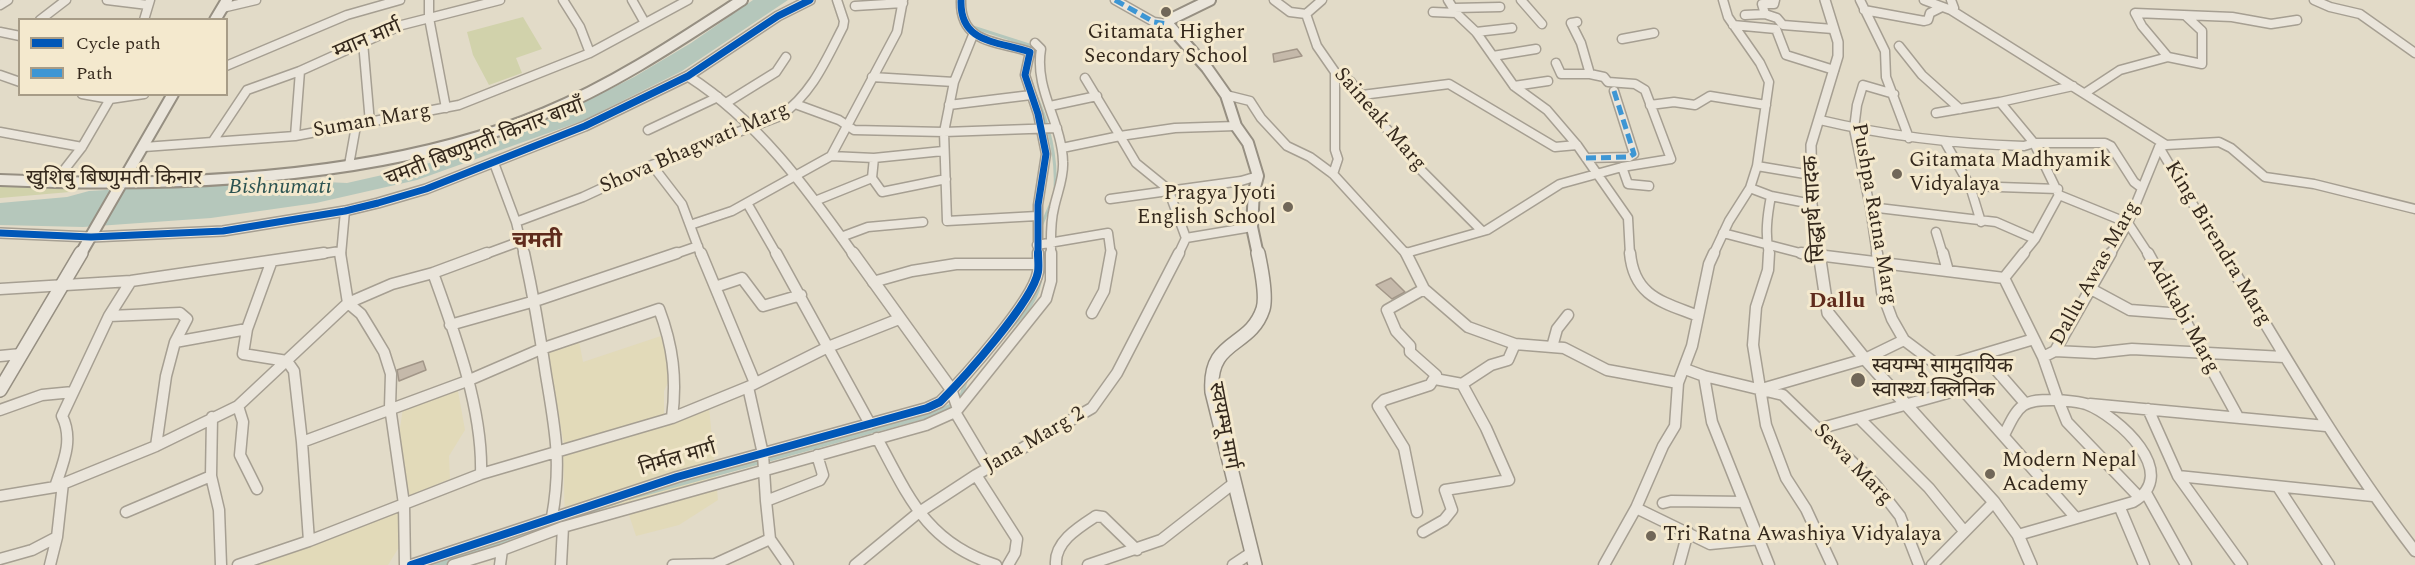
<!DOCTYPE html>
<html>
<head>
<meta charset="utf-8">
<style>
	body { margin:0 }
	#map { position:relative; width:2415px; height:565px; overflow:hidden; background:#e2dbc8; font-family:Spectral,serif }
	canvas { display:block }
	.legend { position:absolute; left:18px; top:18px; width:210px; height:78px; box-sizing:border-box; background:#f4e9ce; border:2px solid #a79c87; margin:0; padding:8px 10px; list-style:none; font-size:18px; color:#34281c }
	.legend li { display:flex; align-items:center; gap:12px; height:30px }
	.legend b { width:30px; border:2px solid #a79c87 }
</style>
</head>
<body>
<div id="map">
<canvas width="2415" height="565"></canvas>
<ul class="legend">
<li><b style="height:8px;background:#0057b8"></b>Cycle path</li>
<li><b style="height:8px;background:#3d96d4"></b>Path</li>
</ul>
</div>
<script>
const ctx = document.querySelector('canvas').getContext('2d');
ctx.lineJoin = 'round';
function paint(path, color) {
  ctx.fillStyle = color;
  ctx.fill(path, 'evenodd');
}
function strokePath(path, color, width, dash) {
  ctx.strokeStyle = color;
  ctx.lineWidth = width;
  ctx.lineCap = dash ? 'butt' : 'round';
  ctx.setLineDash(dash || []);
  ctx.stroke(path);
}
function write(font, color, halo, rows, align = 'center') {
  ctx.font = font + ' Spectral,"Noto Sans Devanagari",serif';
  ctx.lineWidth = 6;
  ctx.setLineDash([]);
  ctx.textBaseline = 'middle';
  ctx.strokeStyle = halo;
  ctx.fillStyle = color;
  for (const [text, x, y, turn = 0] of rows) {
    ctx.save();
    ctx.translate(x, y);
    ctx.rotate((+turn || 0) * Math.PI / 180);
    ctx.textAlign = isNaN(turn) ? turn : align;
    if (halo) ctx.strokeText(text, 0, 0);
    ctx.fillText(text, 0, 0);
    ctx.restore();
  }
}
paint(new Path2D(`
	M661 336H667L671 376 664 391V414L615 432 564 445 547 350 579 341 583 362Z
	M458 391 465 430 449 456 450 479 408 496 398 442 403 408Z
	M709 407 718 500 679 525 636 536 626 506 565 521 563 452Z
	M402 508 406 536 388 565H252Z`), '#e2dab9');
paint(new Path2D(`
	M523 17 542 49 516 58 522 73 489 85 473 55 467 32Z
	M0 181 92 186 70 192 0 198Z`), '#d1d2ab');
paint(new Path2D(`
	M753 0H788L682 71 582 121 417 180 316 203 211 218 83 227 0 225V203L67 197 89 191 208 184 304 181 347 183 400 171 466 153 508 138 565 112 634 77 691 43Z`), '#b5c7bb');
strokePath(new Path2D(`
	M973 27 1029 45 1032 52
	M1034 91C1049 123 1057 155 1055 191
	M1042 224 1051 203`), '#b5c7bb', 3);
strokePath(new Path2D(`
	M1007 331C1025 314 1039 299 1041 273
	M629 498 931 415 960 401 966 380
	M546 527 622 500`), '#b5c7bb', 4);
strokePath(new Path2D(`
	M436 565 546 527`), '#b5c7bb', 13);
const building = new Path2D(`
	M1297 49 1302 56 1274 62 1273 54Z
	M1391 278 1405 292 1392 299 1376 285Z
	M423 361 426 370 399 381 397 370Z`);
paint(building, '#c5b9aa');
strokePath(building, '#a29688', 1.5);
const minorFar1 = new Path2D(`
	M107 0 148 5
	M429 0V18L446 108
	M563 0 580 27 590 53
	M632 0 645 23
	M1115 0 1154 22 1168 24
	M1274 0 1290 12 1306 14
	M1322 0 1306 14 1317 46 1335 72 1351 82 1384 126 1404 147 1414 163 1482 231
	M1448 0 1456 13 1476 32 1514 86 1547 110 1577 145 1628 218 1630 255
	M1521 0 1542 24
	M1775 0 1774 4H1762L1765 14 1777 18 1783 25 1833 29
	M1860 0 1885 51 1886 77 1909 138
	M1924 0 1951 10 2166 145 2161 146
	M1951 0 1954 8 1951 10
	M2314 0 2330 7 2360 14 2415 53
	M961 1C960 44 998 41 1030 52L1025 75 1038 114 1046 154 1038 205V255
	M0 5 8 0
	M855 6 903 3
	M222 8 256 0
	M1454 8 1500 7
	M1864 10 1924 21 1928 20 1930 13 1942 7
	M1433 12 1456 13
	M1745 15 1765 14
	M40 20 66 0
	M144 20 150 0
	M1577 22 1571 23 1581 43 1590 74 1604 77 1608 82 1635 84 1645 90 1671 159 1622 167 1628 184 1649 186
	M1733 25 1776 29 1786 55 1834 70
	M0 32 20 36
	M1476 32 1512 28
	M973 35 954 82 944 132 947 221 1037 216
	M1622 39 1654 33
	M363 42 370 123
	M1035 43 1041 49C1034 90 1062 122 1063 162 1064 178 1057 193 1054 208 1050 223 1051 239 1051 255
	M1899 46 1922 75 1960 109
	M1493 56 1536 49
	M2168 57 2142 26 2135 13 2232 17 2271 24 2297 20
	M1556 63 1561 74H1590
	M226 66 347 15 400 0
	M0 75 20 82
	M872 77 954 82
	M1085 78 1120 136 1175 128 1236 126
	M1514 86 1548 81
	M2085 93 2120 70 2168 57 2202 64V31L2186 16
	M82 94 110 99 144 94
	M1226 95 1250 101 1261 118 1287 146 1310 157 1333 174 1407 255
	M1362 95 1449 84 1555 147 1577 145
	M726 103 776 72 786 57
	M798 105 839 120 854 130 944 132 1057 128
	M949 105 1031 95
	M1650 105 1674 102 1695 105 1710 96 1766 105
	M1050 106 1097 96
	M1936 113 2000 102
	M1820 120C1887 136 1955 144 2024 146L2034 143H2105L2111 146 2134 182 2142 188
	M648 130 718 97
	M0 132 82 147
	M295 136 300 71
	M213 141 247 90 300 71 402 25 500 0
	M1945 142 1970 186 1981 222
	M2166 145 2219 142 2231 148 2265 177 2314 184 2415 209
	M144 147 295 136 459 105 590 53 688 0
	M2159 147 2223 255
	M1062 148 1120 136 1136 163 1168 189 1186 238
	M831 156 874 158 943 151
	M874 158 872 178 882 192 946 179
	M1586 158 1629 157 1634 154 1614 91
	M494 163 516 222 524 255
	M349 165 356 126
	M652 165 682 204 701 255
	M1757 166 1811 175
	M1333 174 1338 159 1335 150V72
	M54 183 82 147 110 99
	M1970 186 2058 189
	M1750 188 1771 196 1812 204
	M2059 195 2128 223 2149 255
	M2059 195 2034 143 2000 102 2073 86
	M1110 199 1241 181 1258 176
	M815 201 872 178
	M747 203 777 255
	M1870 207 1996 222 2035 239
	M516 222 583 197 652 165 780 116C812 94 826 60 843 27L844 21 837 0
	M690 225 732 211 831 156 897 32 903 0
	M1936 232 1943 255
	M1723 233 1808 255
	M841 237 868 227 923 222
	M1037 245 1108 233 1111 255
	M1406 253 1487 230 1560 184 1622 167
	M314 255 340 251
	M341 255 345 211
	M483 255 521 241
	M672 255 698 246
	M1178 255 1186 238 1252 227
	M1713 255 1729 221 1750 188 1757 166 1769 82 1760 63 1728 17 1723 0
	M1769 255C1765 234 1767 217 1771 196
	M1877 255 1870 207 1854 129 1857 105 1863 85 1894 94
	M2022 255 2035 239 2059 195
	M2110 255 2128 223 2159 147`);
const minor = new Path2D(`
	M340 253 348 303 361 314 372 332 384 352 391 374 390 407 404 504 405 565
	M524 253C533 294 540 334 546 375 555 429 562 462 552 517
	M701 253 755 383
	M776 253 870 424
	M1406 253 1424 289 1468 327 1515 344 1564 348 1607 370 1678 383
	M1630 253C1634 297 1663 302 1698 316
	M1769 253 1768 270 1756 307 1753 345 1766 425 1786 478 1806 509 1832 565
	M1801 253 2004 278
	M1877 253 1882 292 1892 319 1904 340 1940 367 1962 389 2076 518
	M1943 253 1948 271
	M2148 253 2238 417
	M2223 253C2284 355 2343 457 2415 551
	M271 263 247 329 243 354 287 361 294 371 302 442
	M433 273C455 334 483 409 481 474
	M2004 278 2024 253
	M2004 278 2043 357
	M131 281 109 316 180 313 187 319 175 342 247 329
	M873 282 912 271 956 264H1038
	M715 287 742 278 763 306 801 295
	M0 289 131 281 324 253
	M2091 289 2130 310 2182 314
	M1092 313 1104 291 1111 253
	M450 325 535 301 677 253
	M1552 347 1557 329 1568 315
	M2055 351 2095 353 2132 349 2284 357
	M1983 355 2024 402
	M0 356 21 354
	M1940 367 2034 339
	M1685 369 1704 376 1783 395 1875 484 1900 516 1919 565
	M1704 376 1712 422 1769 565
	M1435 379 1462 384
	M748 387 763 454 766 501
	M1765 388 1865 359 1904 340
	M951 389 958 409 955 412 989 469
	M2090 404 2326 426
	M238 406 243 422 240 455 257 489
	M958 409 1046 299 1051 281V253
	M2148 409 2178 476 2242 565
	M0 410 42 395 73 392
	M212 417 211 476 219 510 221 565
	M1859 418 1929 488 1964 531
	M1818 429 1962 389
	M2004 435C2019 404 2022 399 2058 400L2067 422 2139 497
	M877 438C909 498 927 543 996 565
	M156 446 166 376 175 342
	M976 475 1017 539 1015 553 1008 565
	M2178 476 2373 496
	M55 487C63 463 74 440 62 416L109 316
	M2278 487 2329 565
	M2146 493 2186 565
	M0 496 55 487 156 446 238 406 348 303 392 284 433 273 487 253
	M1663 503 1671 501 1744 502
	M1636 508 1710 544 1761 539
	M2120 508 2144 565
	M126 512 211 476
	M1417 512 1404 448 1378 406 1384 400 1430 385 1436 375 1410 352V346L1396 331 1387 310 1424 289
	M1423 532 1444 520 1452 510 1445 490 1509 480 1486 428 1462 384 1491 365 1508 360 1515 344
	M2018 535 2133 502C2182 474 2118 416 2086 404 2077 401 2067 401 2058 400L2043 357 2055 351 2111 253
	M770 539 788 565
	M309 541 302 442 467 381 541 349 659 309C673 346 677 379 672 418
	M0 559 32 550 57 537
	M50 565 57 537 63 483
	M238 565 309 541 481 474 672 418 748 387 828 347 899 319
	M411 565 677 477 927 408 940 402C963 379 1033 301 1038 272 1039 266 1038 259 1038 253
	M453 565 502 550
	M500 565 502 550 563 527 926 425 955 412
	M561 565 563 527
	M673 565 715 564 770 539 766 501 820 480 823 475 817 455
	M855 565 918 513 976 475 1092 408 1117 373 1179 253
	M1056 565C1054 542 1079 527 1096 516L1103 517 1137 550
	M1088 565 1161 540 1234 483
	M1233 565 1251 553
	M1604 565 1636 508 1663 446 1675 426 1678 383 1692 346 1709 264 1714 253
	M1679 565 1688 532
	M1932 565 1994 502`);
const tertiaryFar1 = new Path2D(`
	M688 76C758 121 806 187 854 255
	M0 233 91 237 223 231 345 211 378 203 426 189 585 126 688 76 778 16 810 0
	M1819 255 1812 204 1811 145 1838 56V42L1825 0`);
const tertiary = new Path2D(`
	M853 253 951 389
	M1819 253 1828 313 1865 359 1994 502 2018 535 2031 565`);
const secondaryFar1 = new Path2D(`
	M1210 0 1169 20 1168 24 1207 68 1226 95 1236 126 1248 143 1258 176 1254 191 1252 227 1258 255
	M215 20 227 0
	M0 180C175 188 383 181 545 113 615 84 679 41 742 0
	M80 255 173 94`);
const secondary = new Path2D(`
	M0 390 81 253
	M1255 565 1212 392C1208 338 1250 349 1263 309 1267 296 1261 267 1258 253`);
strokePath(minorFar1, '#a69f92', 11);
strokePath(minor, '#a69f92', 13);
strokePath(tertiaryFar1, '#a69f92', 12);
strokePath(tertiary, '#a69f92', 14);
strokePath(secondaryFar1, '#968f82', 14);
strokePath(secondary, '#968f82', 16);
strokePath(minorFar1, '#eae5db', 8);
strokePath(minor, '#eae5db', 10);
strokePath(tertiaryFar1, '#eae5db', 9);
strokePath(tertiary, '#eae5db', 11);
strokePath(secondaryFar1, '#eae5db', 10);
strokePath(secondary, '#eae5db', 13);
strokePath(new Path2D(`
	M1115 0 1154 22 1168 24
	M1586 158 1629 157 1634 154 1614 91`), '#3d96d4', 5, [10, 5]);
strokePath(new Path2D(`
	M961 1C960 44 998 41 1030 52L1025 75 1038 114 1046 154 1038 205V255
	M0 233 91 237 223 231 345 211 378 203 426 189 585 126 688 76 778 16 810 0`), '#0057b8', 7);
strokePath(new Path2D(`
	M411 565 677 477 927 408 940 402C963 379 1033 301 1038 272 1039 266 1038 259 1038 253`), '#0057b8', 8);
for (const [x, y, r, color] of [
	[1166,12,6,"#716758"],
	[1897,174,6,"#716758"],
	[1288,207,6,"#716758"],
	[1858,380,8,"#716758"],
	[1990,474,6,"#716758"],
	[1651,536,6,"#716758"]
]) {
  const dot = new Path2D();
  dot.arc(x, y, r, 0, 2 * Math.PI);
  ctx.fillStyle = color;
  ctx.fill(dot);
  strokePath(dot, '#f4e9ce', 2);
}
write('21px', '#34281c', '#f4e9ce', [
	["Gitamata Higher",1166,34,"center"],
	["Secondary School",1166,58,"center"],
	["Gitamata Madhyamik",1909,162],
	["Vidyalaya",1909,186],
	["Pragya Jyoti",1276,195,"right"],
	["English School",1276,219,"right"],
	["स्वयम्भू सामुदायिक",1872,368],
	["स्वास्थ्य क्लिनिक",1872,392],
	["Modern Nepal",2002,462],
	["Academy",2002,486],
	["Tri Ratna Awashiya Vidyalaya",1663,536]
], 'left');
write('21px', '#34281c', '#f4e9ce', [
	["म्यान मार्ग",368,41,-23],
	["Saineak Marg",1379,120,49],
	["Suman Marg",372,122,-10],
	["चमती बिष्णुमती किनार बायाँ",485,144,-21],
	["Shova Bhagwati Marg",695,149,-23],
	["खुशिबु बिष्णुमती किनार",114,180],
	["सिद्धार्थ सादक",1816,209,-94],
	["Pushpa Ratna Marg",1873,214,80],
	["King Birendra Marg",2217,244,59],
	["Dallu Awas Marg",2096,274,-61],
	["Adikabi Marg",2182,316,61],
	["स्वयम्भू मार्ग",1222,426,79],
	["Jana Marg 2",1035,441,-30],
	["निर्मल मार्ग",678,460,-16],
	["Sewa Marg",1852,465,46]
]);
write('italic 22px', '#2b5351', '#f4e9ce', [
	["Bishnumati",280,189]
]);
write('bold 22px', '#5f2b1c', '#f4e9ce', [
	["चमती",537,243],
	["Dallu",1837,303]
]);
</script>
</body>
</html>
